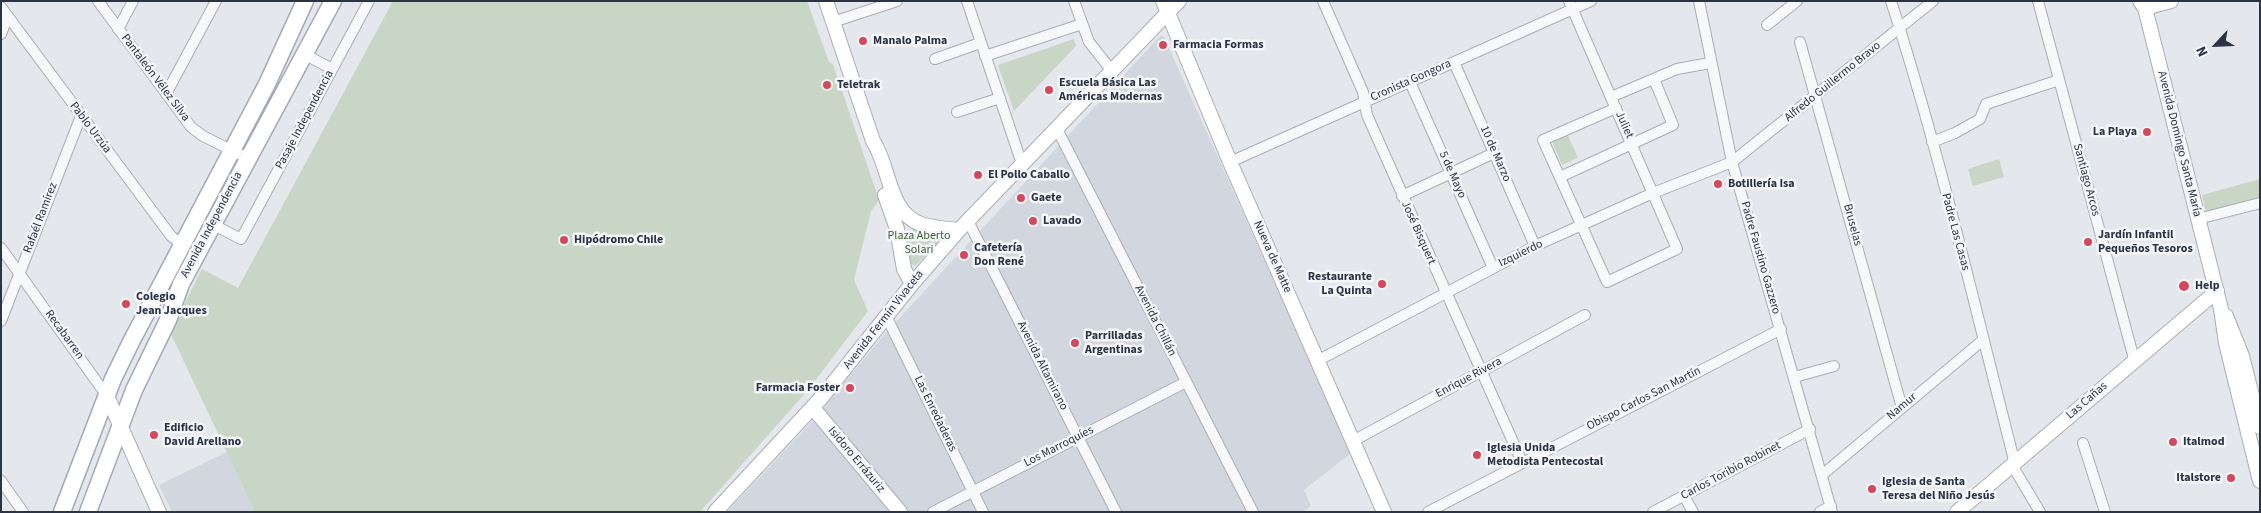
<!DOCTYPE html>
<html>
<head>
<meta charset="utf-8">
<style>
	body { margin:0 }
	#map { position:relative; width:2261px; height:513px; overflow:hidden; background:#e4e7ec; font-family:"Source Sans 3",sans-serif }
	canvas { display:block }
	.frame { position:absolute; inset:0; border:2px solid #2b3445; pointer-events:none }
	.north { position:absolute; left:2191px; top:20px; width:50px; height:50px; -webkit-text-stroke:4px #f4f6f9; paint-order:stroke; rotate:245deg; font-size:14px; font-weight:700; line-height:20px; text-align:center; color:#2b3445 }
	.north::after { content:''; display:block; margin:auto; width:18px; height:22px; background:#2b3445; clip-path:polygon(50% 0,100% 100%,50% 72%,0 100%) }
</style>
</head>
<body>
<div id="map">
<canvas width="2261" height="513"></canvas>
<div class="frame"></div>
<div class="north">N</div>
</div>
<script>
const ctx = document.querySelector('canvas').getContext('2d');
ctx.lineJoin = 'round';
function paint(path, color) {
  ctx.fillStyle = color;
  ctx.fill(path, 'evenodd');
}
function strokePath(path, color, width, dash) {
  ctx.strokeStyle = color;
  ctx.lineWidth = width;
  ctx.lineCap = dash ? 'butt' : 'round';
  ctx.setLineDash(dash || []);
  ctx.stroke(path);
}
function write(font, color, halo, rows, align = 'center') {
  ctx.font = font + ' "Source Sans 3",sans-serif';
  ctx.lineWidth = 5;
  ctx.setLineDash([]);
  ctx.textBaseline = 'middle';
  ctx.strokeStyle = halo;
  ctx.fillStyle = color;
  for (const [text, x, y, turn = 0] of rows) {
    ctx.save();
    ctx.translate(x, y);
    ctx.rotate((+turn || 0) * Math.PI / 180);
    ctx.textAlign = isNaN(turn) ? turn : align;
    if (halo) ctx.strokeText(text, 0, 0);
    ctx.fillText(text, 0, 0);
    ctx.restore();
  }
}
paint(new Path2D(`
	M1161 35 1164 37 1351 453 1304 490 1311 506 1303 512H727L816 417 882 337Z
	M227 452 255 512H172L159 485Z`), '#d2d6de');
paint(new Path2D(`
	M393 1H807L829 62 833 64 879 200 871 211 854 280 868 311 808 390 700 512H255L170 332 202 269 238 288Z
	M1074 39 1076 46 1014 111 998 65Z
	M1567 133 1578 158 1562 165 1551 139Z
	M1999 159 2004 177 1973 186 1968 169Z
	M2260 179V198L2206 212 2202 195Z
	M914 228 937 233 939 242 915 266 907 262 905 235Z`), '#c9d6c5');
const street = new Path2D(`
	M98 1 191 127 203 136 247 158
	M967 1 1022 164
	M1074 1 1089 42 1112 71
	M1323 1 1363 92 1367 115 1522 462
	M1569 1 1677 249 1607 282 1543 140 1616 108
	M1699 1 1732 162 1832 512
	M1891 1C1939 150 1974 304 2013 456L2015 470 2040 512
	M2038 1 2134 359
	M1 7 171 236 182 245
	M833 22 897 1
	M1767 25 1797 1
	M118 29 133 1
	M1 34 8 16
	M1800 42 1902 408
	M304 54 332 69
	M985 56 1082 24
	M935 59 980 43
	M1454 62 1535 246
	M1410 82 1493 268
	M166 94 216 1
	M1611 97 1677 69 1710 63
	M957 112 1000 98
	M1057 129 1253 512
	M1932 142 1955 133 1980 119 1986 104 2059 80
	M1230 162 1591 1
	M1560 177 1673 125 1654 79
	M1402 196 1494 153
	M2198 219 2260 203
	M968 221 1116 512
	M212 224 241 239 369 1
	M1 248 107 396
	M886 316 983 512
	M1 321 81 116
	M1317 361 1535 246 1653 193 1732 162 1933 1
	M1795 377 1834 366
	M1353 441 1585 315
	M2083 443 2105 512
	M1822 475 1983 340
	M1 481 23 512
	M1684 496 1693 512
	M933 512 1186 382
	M1428 512 1781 329
	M1653 512 1810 429
	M1820 512 1831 506`);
const secondary = new Path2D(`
	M826 1 873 141C890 166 888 213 921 224 933 228 947 229 959 230
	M1163 1 1230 162 1384 512
	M2140 1 2145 8 2221 309 2226 343 2260 481
	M2145 8 2171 1
	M885 195 897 229 904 269 912 284
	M2226 316 2242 356 2260 427
	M107 396 159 512
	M813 408 900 512
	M715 512 822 397 912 284 959 230 1179 1
	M1957 512 2217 291`);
const primary = new Path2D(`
	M62 512 113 379 131 342 267 84 305 1
	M88 512 134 390 168 320 181 284 333 1`);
strokePath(street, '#a9aeb7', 12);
strokePath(secondary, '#a9aeb7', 16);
strokePath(primary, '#a3abb8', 19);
strokePath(street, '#f7f8fa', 10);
strokePath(secondary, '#fff', 14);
strokePath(primary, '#fff', 16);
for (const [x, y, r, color] of [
	[863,41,5,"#d1495b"],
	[1163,45,5,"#d1495b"],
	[827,85,5,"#d1495b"],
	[1049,90,5,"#d1495b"],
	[2147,132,5,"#d1495b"],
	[978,175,5,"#d1495b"],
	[1718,184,5,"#d1495b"],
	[1021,198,5,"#d1495b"],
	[1033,221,5,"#d1495b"],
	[564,240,5,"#d1495b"],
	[2088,242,5,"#d1495b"],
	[964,255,5,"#d1495b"],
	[1382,284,5,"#d1495b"],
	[2184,286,6,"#d1495b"],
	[126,304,5,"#d1495b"],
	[1075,343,5,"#d1495b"],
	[850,388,5,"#d1495b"],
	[154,435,5,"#d1495b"],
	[2173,442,5,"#d1495b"],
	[1477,455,5,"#d1495b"],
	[2231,478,5,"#d1495b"],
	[1872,489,5,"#d1495b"]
]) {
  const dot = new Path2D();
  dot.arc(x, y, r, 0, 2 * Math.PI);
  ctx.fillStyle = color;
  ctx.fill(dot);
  strokePath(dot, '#f4f6f9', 2);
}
write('bold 12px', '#2b3445', '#f4f6f9', [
	["Manalo Palma",873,41],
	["Farmacia Formas",1173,45],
	["Escuela Básica Las",1059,83],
	["Américas Modernas",1059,97],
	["Teletrak",837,85],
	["La Playa",2137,132,"right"],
	["El Pollo Caballo",988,175],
	["Botillería Isa",1728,184],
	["Gaete",1031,198],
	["Lavado",1043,221],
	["Jardín Infantil",2098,235],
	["Pequeños Tesoros",2098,249],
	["Hipódromo Chile",574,240],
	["Cafetería",974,248],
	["Don René",974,262],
	["Restaurante",1372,277,"right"],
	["La Quinta",1372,291,"right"],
	["Help",2195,286],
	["Colegio",136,297],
	["Jean Jacques",136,311],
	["Parrilladas",1085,336],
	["Argentinas",1085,350],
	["Farmacia Foster",840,388,"right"],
	["Edificio",164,428],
	["David Arellano",164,442],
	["Italmod",2183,442],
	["Iglesia Unida",1487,448],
	["Metodista Pentecostal",1487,462],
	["Italstore",2221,478,"right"],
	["Iglesia de Santa",1882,482],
	["Teresa del Niño Jesús",1882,496]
], 'left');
write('12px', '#2b3445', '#f4f6f9', [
	["Pantaleón Vélez Silva",155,78,53],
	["Cronista Gongora",1411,81,-24],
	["Alfredo Guillermo Bravo",1833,82,-39],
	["Pasaje Independencia",305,120,-62],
	["Juliet",1624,125,66],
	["Pablo Urzúa",90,128,53],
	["Avenida Domingo Santa María",2179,144,76],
	["10 de Marzo",1495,154,66],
	["5 de Mayo",1452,175,66],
	["Santiago Arcos",2086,180,75],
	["Rafaél Ramírez",41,218,-69],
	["Avenida Independencia",212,225,-62],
	["Bruselas",1852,225,75],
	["Padre Las Casas",1955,232,75],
	["José Bisquert",1418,233,66],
	["Izquierdo",1521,254,-26],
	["Nueva de Matte",1272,257,66],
	["Padre Faustino Gazzero",1760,258,74],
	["Avenida Fermín Vivaceta",884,320,-52],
	["Avenida Chillán",1155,321,63],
	["Recabarren",64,335,54],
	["Avenida Altamirano",1042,366,63],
	["Enrique Rivera",1469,378,-28],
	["Obispo Carlos San Martín",1644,399,-27],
	["Las Cañas",2087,401,-41],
	["Namur",1902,407,-40],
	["Las Enredaderas",935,414,64],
	["Los Marroquíes",1059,447,-27],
	["Isidoro Errázuriz",856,460,50],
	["Carlos Toribio Robinet",1731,471,-28]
]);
write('12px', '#3f6138', '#f4f6f9', [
	["Plaza Aberto",919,236],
	["Solari",919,250]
]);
</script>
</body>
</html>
